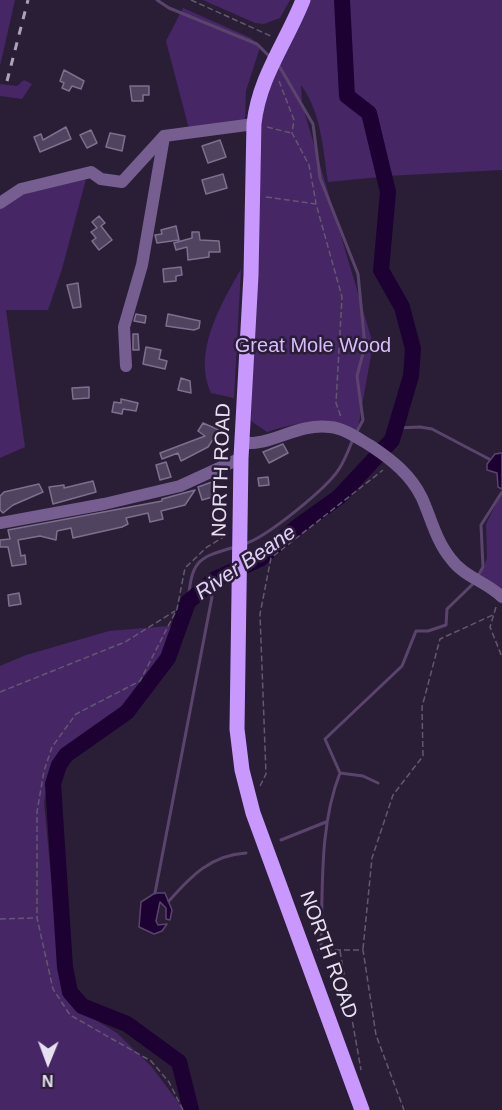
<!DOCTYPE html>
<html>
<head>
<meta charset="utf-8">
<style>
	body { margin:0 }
	#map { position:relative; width:502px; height:1110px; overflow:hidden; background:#2a1e37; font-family:Helvetica,sans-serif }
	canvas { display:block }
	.north { position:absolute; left:18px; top:1032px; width:60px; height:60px; -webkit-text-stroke:4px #2a1e37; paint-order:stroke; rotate:181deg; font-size:16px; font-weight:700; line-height:24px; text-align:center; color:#e7e0f1 }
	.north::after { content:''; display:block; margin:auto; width:21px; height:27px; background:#e7e0f1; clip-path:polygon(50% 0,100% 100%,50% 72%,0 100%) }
</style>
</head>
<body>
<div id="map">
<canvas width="502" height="1110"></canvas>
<div class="north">N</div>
</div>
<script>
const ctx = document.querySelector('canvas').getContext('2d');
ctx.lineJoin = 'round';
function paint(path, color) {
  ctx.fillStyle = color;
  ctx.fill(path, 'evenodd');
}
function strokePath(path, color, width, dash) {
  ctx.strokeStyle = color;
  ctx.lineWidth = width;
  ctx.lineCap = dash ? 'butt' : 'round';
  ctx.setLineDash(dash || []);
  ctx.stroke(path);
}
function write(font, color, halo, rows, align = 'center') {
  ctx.font = font + ' Helvetica,sans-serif';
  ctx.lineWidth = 5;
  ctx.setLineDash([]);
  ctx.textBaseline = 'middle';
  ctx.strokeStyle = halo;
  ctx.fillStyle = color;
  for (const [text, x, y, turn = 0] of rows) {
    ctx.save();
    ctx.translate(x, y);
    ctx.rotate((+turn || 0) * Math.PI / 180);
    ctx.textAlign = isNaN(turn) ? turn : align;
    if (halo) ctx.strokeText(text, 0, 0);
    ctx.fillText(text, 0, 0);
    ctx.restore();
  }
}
paint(new Path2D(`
	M0 0H15L0 66Z
	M203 0H290L280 18 264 24 255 23Z
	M307 0H338L342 95 365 116 380 177 328 182C323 148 321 112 301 85L302 104 373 344 357 434C320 419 305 420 267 432L251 421 263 98Z
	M347 0H502V170L387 176 377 118 352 94 347 57Z
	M183 8 251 38 260 47 246 91 245 120 189 129 166 41Z
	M24 80 32 84 22 99 0 96V84L17 86Z
	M86 179 62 269 48 310H6L25 447 0 458V200Z
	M241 269 234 398 211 393C192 353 221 304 241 269Z
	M502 492V590L480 577 487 558 486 524Z
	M169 626 181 630 144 692 115 719 71 745 50 773 44 802 61 982 74 1007 117 1033 151 1066 184 1110H0V666L26 655 109 631Z`), '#462665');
const water = new Path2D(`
	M502 453V489L498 487 497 473 487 470V464L495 454Z
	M155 893H165L172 910 170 920 166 919V908L160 902 156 921 158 925 167 924 162 931 154 934 139 927 141 902Z`);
paint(water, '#1d0133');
strokePath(water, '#5a446c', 1.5);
strokePath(new Path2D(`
	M157 0 169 8 257 44 271 58
	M278 64 313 124 320 178 358 274 365 346 357 376 363 420 356 433
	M396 428 420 427 432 429 489 459
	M244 544C266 538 327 488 339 469 345 460 349 449 353 439
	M478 576 483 567 481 525 502 492
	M188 602C192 561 196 558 235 547
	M340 773 363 776 378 783
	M281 840 326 822
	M155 893 212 597 205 588
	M169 901C191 876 211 855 246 853
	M321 946C323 889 319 826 340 773L325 739 402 666 416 631H428L446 625 447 609 475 582`), '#5a446c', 3);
strokePath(new Path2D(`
	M191 1110 179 1062 127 1024 82 1006 70 992 65 967 53 784 59 765 66 755 127 712 168 658 188 602 215 579 260 559 297 527 339 497 392 440 411 376 413 349 402 307 381 270 388 192 369 113 347 96 342 0`), '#1d0133', 16);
const building = new Path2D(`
	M64 70 84 81 81 89 72 86 69 91 62 88 64 83 60 81Z
	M130 86H149V95H143V101H132Z
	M66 127 71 139 40 152 34 137 41 134 43 140Z
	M91 130 97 143 87 148 80 135Z
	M110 133 125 136 122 151 106 147Z
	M220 140 226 157 208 163 202 146Z
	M223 174 227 188 206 194 202 180Z
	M99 216 105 223 101 226 112 240 99 250 92 241 96 238 91 232 97 228 92 222Z
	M176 226 179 240 157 243 155 235 162 234 161 230Z
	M192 232H199L200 240 219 241 220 252H209V257L188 260 187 247 176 250 174 243 192 238Z
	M181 267 182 275 176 276V281L164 282 163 269Z
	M78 283 81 307 73 308 67 285Z
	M136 314 146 316 145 323 134 321Z
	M168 314 200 321 199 328 194 330 166 326Z
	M133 334H138L139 350H133Z
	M146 347 161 350 159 359 167 361 165 369 143 364Z
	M181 378 190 381 191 393 178 390Z
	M89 387V398L73 399 72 388Z
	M121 399 138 403 136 411 123 409 122 414 112 412 114 402 121 403Z
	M203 423 219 430 208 447 181 461 178 453 162 459 160 453 205 436 198 431Z
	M283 444 288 453 269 463 263 452Z
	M166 462 171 477 160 480 156 465Z
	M268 477 269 485 259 486 258 478Z
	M93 481 96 492 53 504 49 487 64 485V488Z
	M212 482 216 496 202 500 198 487Z
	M39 484 43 492 13 505 3 513 0 510V496L4 492Z
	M195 490 185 505 161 511 163 519 150 522 148 513 126 518 128 524 122 527 73 538 71 528 57 531 56 540 40 536 18 540 21 556 25 555 26 564 12 566 8 547H0V540L10 539 8 530 162 501V499Z
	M19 593 21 604 9 606 8 595Z`);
paint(building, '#50435f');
strokePath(building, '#7d708e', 1.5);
strokePath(new Path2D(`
	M191 0 273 37
	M279 81 294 120 292 133 309 165 316 203
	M267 127 291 133
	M266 197 316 204 342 297 336 403 341 417
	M496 607 490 627 502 657
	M0 692 125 642 175 611
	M260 786 266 774 260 614 271 558 383 470
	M0 919 36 918
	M363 949 372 858 393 795 423 756 422 707 440 639 495 614
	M317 950H363L376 1035 404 1110
	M340 951 361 1070
	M183 1110 169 1082 151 1061 70 1015 53 989 37 918V812L44 771 52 747 76 714 140 681 177 609 185 568 207 547 227 535`), '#63586f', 1.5, [6, 3]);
strokePath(new Path2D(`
	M0 203 21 189 91 172 101 179 122 182 164 136 254 124
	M126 366 124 327 142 265 164 137
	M242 443C273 446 296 423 330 427 344 428 359 439 371 446 392 460 411 475 422 498 431 518 436 541 451 559 464 577 487 582 502 597
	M0 523 104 504 180 486 241 458`), '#765f90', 12);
strokePath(new Path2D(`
	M303 0C286 43 259 77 254 124L251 275 241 458 237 729 242 770 253 813 362 1110`), '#c898ff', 15);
strokePath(new Path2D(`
	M7 81 28 0`), '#aca3b7', 3, [8, 8]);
write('20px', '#d8bdfa', '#2a1e37', [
	["Great Mole Wood",313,346]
]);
write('20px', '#e7e0f1', '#2a1e37', [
	["NORTH ROAD",222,470,-88],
	["NORTH ROAD",328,955,70]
]);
write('italic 21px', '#e1cff8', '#2a1e37', [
	["River Beane",246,563,-34]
]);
</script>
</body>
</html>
